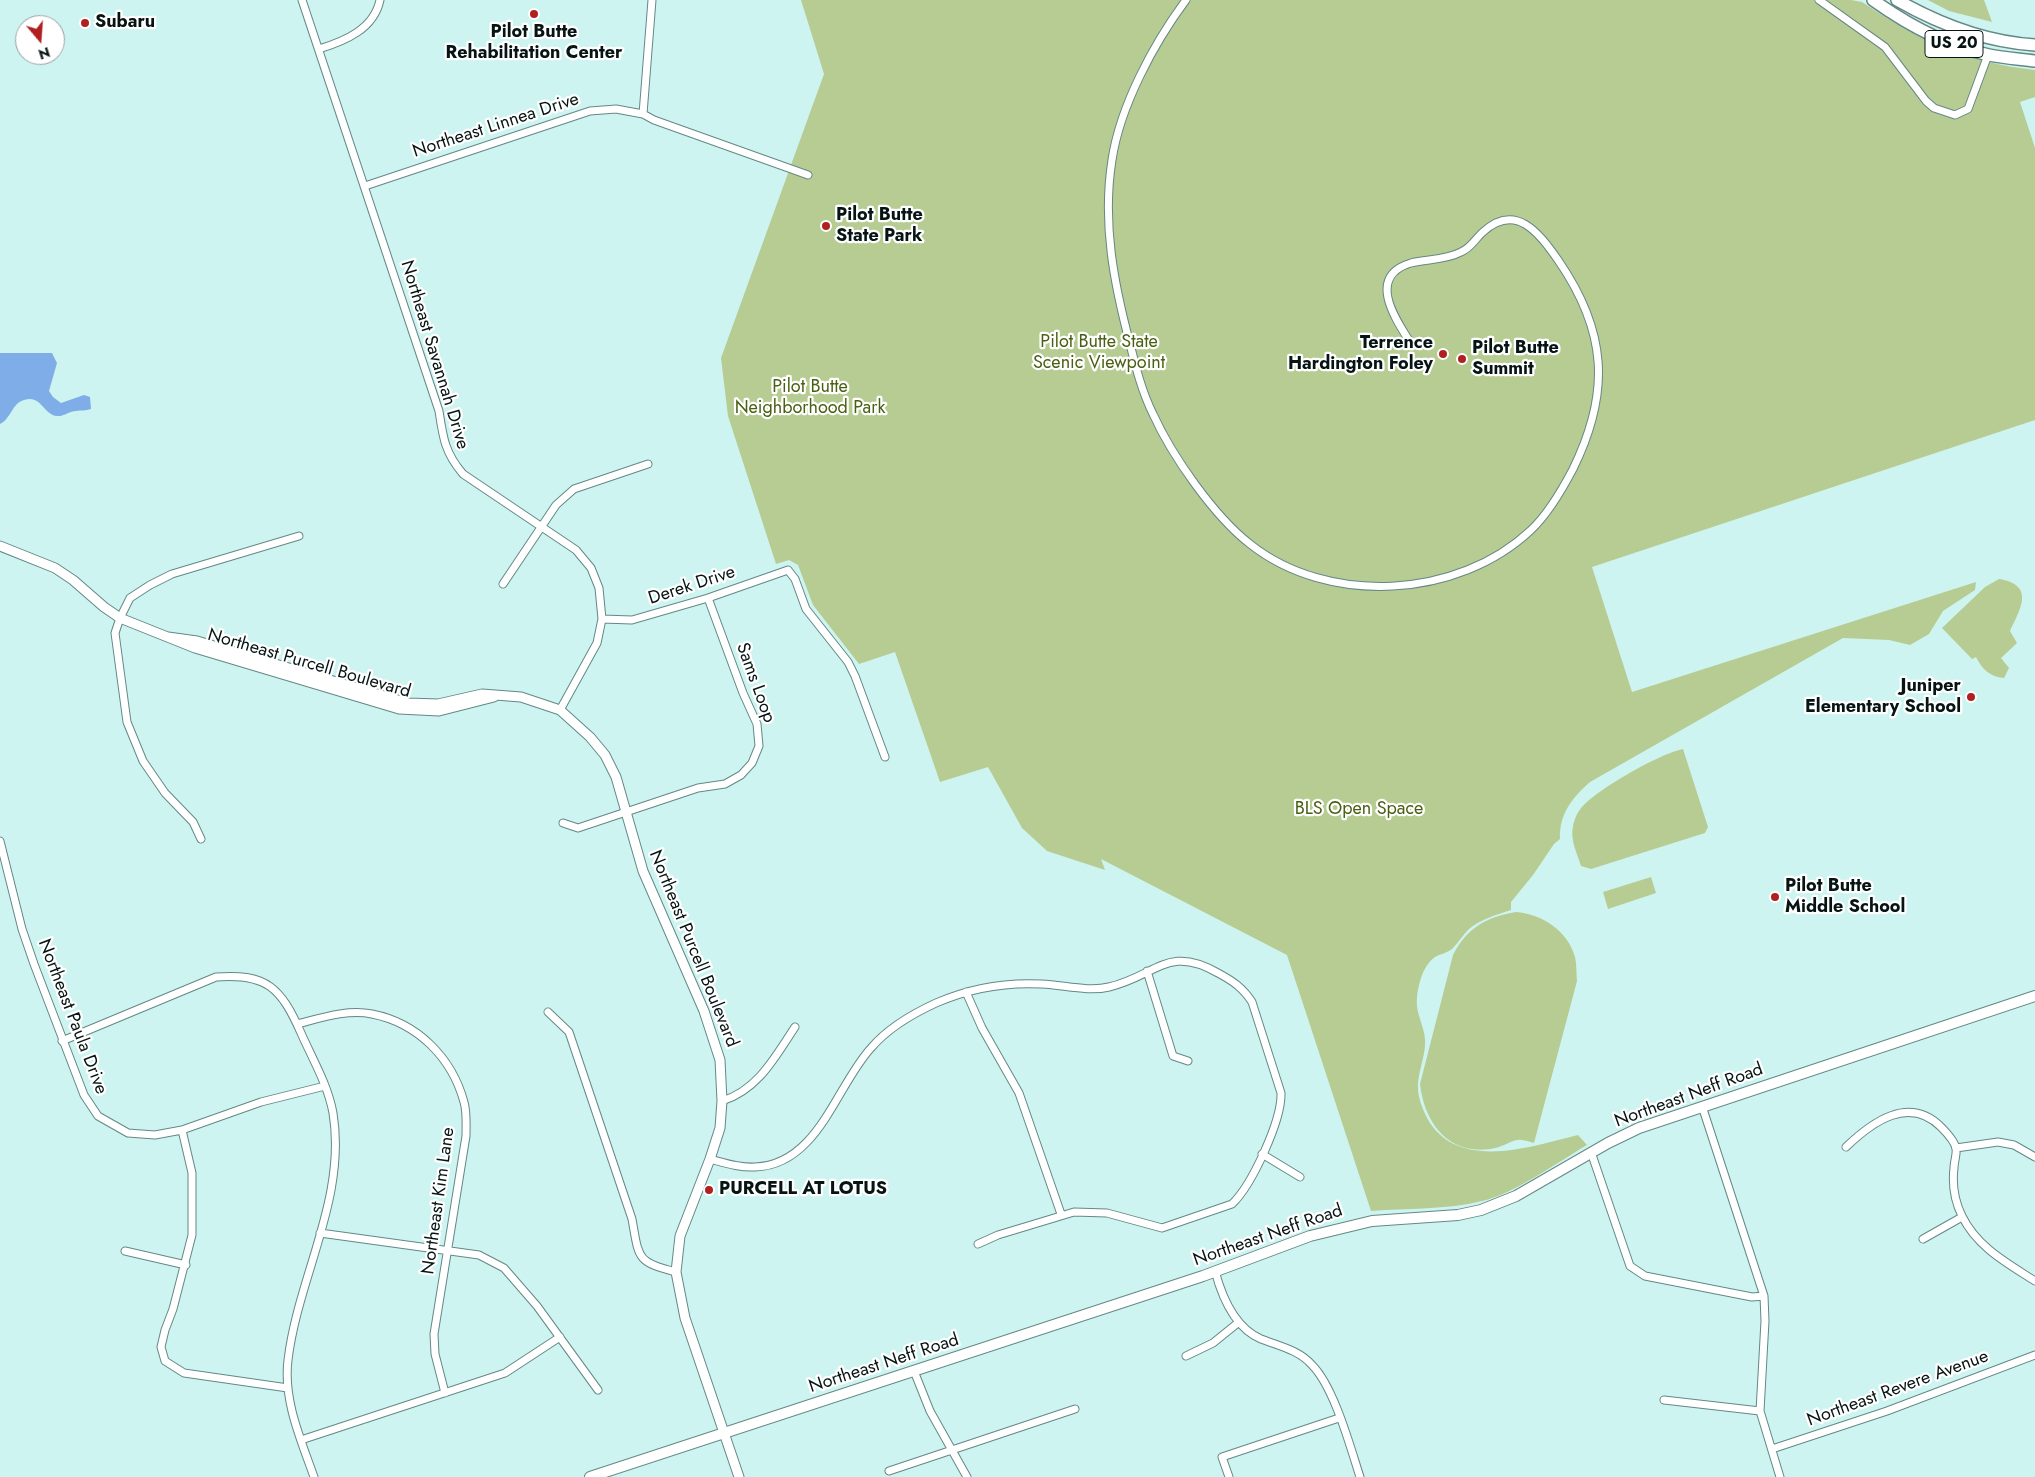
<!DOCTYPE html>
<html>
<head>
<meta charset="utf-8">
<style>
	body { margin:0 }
	#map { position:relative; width:2035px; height:1477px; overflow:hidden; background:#cdf4f0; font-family:Jost,sans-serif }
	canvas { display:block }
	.north { position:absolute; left:15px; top:15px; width:50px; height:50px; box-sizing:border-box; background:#fff; border:1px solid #9ba1a1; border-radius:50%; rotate:162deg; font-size:14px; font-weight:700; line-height:20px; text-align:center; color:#061413 }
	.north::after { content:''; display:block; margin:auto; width:18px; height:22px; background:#b02020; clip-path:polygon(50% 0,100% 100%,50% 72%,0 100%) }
</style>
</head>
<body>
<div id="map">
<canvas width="2035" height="1477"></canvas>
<div class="north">N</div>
</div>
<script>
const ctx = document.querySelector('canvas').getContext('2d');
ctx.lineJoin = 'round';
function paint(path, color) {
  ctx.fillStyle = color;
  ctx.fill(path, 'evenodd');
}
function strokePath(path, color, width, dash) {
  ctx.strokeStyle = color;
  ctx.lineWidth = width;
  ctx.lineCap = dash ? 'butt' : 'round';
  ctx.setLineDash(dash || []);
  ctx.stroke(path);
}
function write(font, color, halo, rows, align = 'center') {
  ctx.font = font + ' Jost,sans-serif';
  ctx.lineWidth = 4.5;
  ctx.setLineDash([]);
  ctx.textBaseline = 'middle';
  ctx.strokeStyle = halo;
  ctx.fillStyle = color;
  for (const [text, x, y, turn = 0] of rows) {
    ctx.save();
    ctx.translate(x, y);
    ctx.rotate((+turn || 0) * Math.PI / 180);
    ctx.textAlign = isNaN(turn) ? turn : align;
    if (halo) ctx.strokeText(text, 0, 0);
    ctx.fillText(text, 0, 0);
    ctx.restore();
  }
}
paint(new Path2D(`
	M801 0H1851L1862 2C1920 41 1964 62 2035 70V97L2020 102 2035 148V420L1592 567 1632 692 1976 582 1975 590 1943 611 1929 634 1910 645 1889 640 1843 638 1590 782C1572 798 1559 814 1560 839L1554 844 1533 875 1511 902V910C1496 915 1481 919 1469 929 1463 935 1458 943 1452 949 1447 953 1440 954 1435 957 1423 965 1418 985 1417 998 1415 1015 1427 1029 1425 1046 1424 1058 1419 1071 1418 1083 1417 1097 1423 1111 1430 1123 1462 1171 1533 1146 1578 1135L1587 1145C1558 1162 1514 1194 1482 1201 1446 1210 1408 1208 1371 1211L1287 955 1101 859 1105 870 1047 851 1022 828 988 767 940 782 895 652 859 664 813 605 798 565 789 560 776 564 728 416 721 358 824 74Z
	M1928 0H1984L1992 22 1949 11Z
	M1999 579C2035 585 2021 608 2010 631L2017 643 2001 658 2009 668 2004 678C1990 677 1982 669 1976 657L1972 659 1942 628 1985 587Z
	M1683 749 1708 827 1705 833 1591 869 1581 866C1577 853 1570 840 1573 826 1574 821 1576 815 1579 811 1591 792 1661 753 1683 749Z
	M1651 877 1656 893 1608 909 1603 892Z
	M1516 912C1542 914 1568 931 1575 957 1577 965 1576 973 1577 981L1534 1143C1529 1142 1523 1139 1518 1140 1512 1140 1501 1148 1490 1149 1447 1155 1424 1121 1420 1084L1453 955C1467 928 1486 917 1516 912Z`), '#b7cc93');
paint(new Path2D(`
	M0 353H52L57 363 49 391 53 397 61 403 84 395 90 397 91 409C85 411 82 410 76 411 70 411 63 417 57 416 43 414 41 394 24 400 12 403 11 419 0 424Z`), '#7fade8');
const minor = new Path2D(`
	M302 0 439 411C443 438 445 453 463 474L576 550 591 568 599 588 602 619 597 643 560 710
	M1186 0C1154 43 1120 106 1112 160 1102 223 1114 284 1130 344 1136 368 1142 392 1153 414 1172 456 1214 516 1250 544 1328 606 1458 599 1531 530 1548 514 1562 490 1573 469 1611 392 1607 331 1558 260 1539 233 1516 202 1483 232 1475 239 1471 248 1461 252 1446 260 1427 259 1411 263 1367 276 1394 317 1410 342
	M1819 0 1885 47 1926 101 1934 108 1955 115 1968 109 1988 55
	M319 49C345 41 374 29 380 0
	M643 114 652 0
	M365 186 590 111 616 109 643 114 654 120 808 175
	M503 584 556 505 574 489 648 464
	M602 619 632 620 708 598 788 570 795 579 806 609 848 662 855 676 885 757
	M563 823 578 828 698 788 725 784 741 775 752 763 759 746 757 724 743 693 708 598
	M201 839 193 822 165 793 143 761 127 722 115 633 120 618 130 598 150 585 172 574 299 536
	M0 841 22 929 34 964 84 1095 98 1116 128 1133 155 1135 182 1130 261 1102 325 1086
	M1147 971 1173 1056 1188 1061
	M966 992 982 1028 1019 1093 1061 1214
	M548 1012 569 1032 632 1219C639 1258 636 1262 676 1272
	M297 1024C321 1018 347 1009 372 1014 418 1023 452 1058 464 1102 467 1112 466 1125 466 1136L434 1334 435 1354 445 1393
	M62 1041 216 977C267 973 281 988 301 1033 312 1058 328 1085 333 1113 347 1198 298 1277 288 1360 283 1400 301 1440 314 1477
	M722 1101C758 1090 775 1057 795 1027
	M1702 1106 1764 1296 1765 1321 1760 1411 1780 1477
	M182 1130 192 1173V1235L173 1309 165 1330 161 1347 165 1361 184 1373 288 1388
	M1846 1147C1872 1122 1909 1095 1941 1127 1946 1132 1955 1141 1956 1149 1957 1154 1954 1162 1954 1168 1952 1185 1954 1200 1962 1216 1977 1247 2007 1263 2035 1281
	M1956 1148 1998 1142 2014 1145 2035 1157
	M1591 1152 1630 1266 1645 1276 1752 1297 1764 1296
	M1262 1154 1300 1177
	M710 1159C725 1163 740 1168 755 1167 818 1165 836 1086 871 1048 888 1028 912 1014 936 1003 970 988 1004 982 1042 984 1064 985 1088 992 1109 987 1156 976 1168 944 1218 973 1233 981 1243 988 1252 1002L1281 1093C1282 1120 1252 1185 1232 1204L1162 1228 1107 1213 1074 1212 998 1235 978 1244
	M320 1233 479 1255 504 1268 537 1306 598 1390
	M1923 1239 1962 1217
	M125 1251 186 1265
	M1215 1271C1222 1297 1235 1328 1261 1339 1279 1346 1299 1350 1312 1365 1334 1387 1350 1446 1360 1477
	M1186 1356 1213 1343 1239 1322
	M914 1371 930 1411 967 1477
	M1664 1400 1760 1411
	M301 1440 505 1373 560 1337
	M1772 1449 1887 1411 2035 1355
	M889 1471 1075 1409
	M1229 1477 1222 1457 1339 1418`);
const tertiary = new Path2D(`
	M0 546 55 568 73 580 104 607 120 618 195 648 399 709 439 711 494 697
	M168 637 197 641 408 703 438 704 482 694 521 697 560 710 590 737 605 755 616 777 643 871 704 1011 720 1060 722 1101 720 1128 710 1159 680 1236 676 1272 685 1318 739 1477`);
const secondary = new Path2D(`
	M590 1477 1203 1276 1310 1236 1372 1221 1458 1215 1481 1210 1516 1196 1608 1143 1639 1128 2035 996`);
const primary = new Path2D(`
	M1873 0C1908 25 1946 46 1989 55 2004 58 2020 59 2035 61
	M1897 0C1939 24 1986 42 2035 45`);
strokePath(minor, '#648885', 9);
strokePath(tertiary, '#648885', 11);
strokePath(secondary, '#648885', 12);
strokePath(primary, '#648885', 14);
strokePath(minor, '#fff', 7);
strokePath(tertiary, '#fff', 9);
strokePath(secondary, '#fff', 10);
strokePath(primary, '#fff', 11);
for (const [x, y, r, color] of [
	[534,14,5,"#b02020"],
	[85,23,5,"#b02020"],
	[826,226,5,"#b02020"],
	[1443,354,5,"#b02020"],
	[1462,359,5,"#b02020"],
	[1971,697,5,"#b02020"],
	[1775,897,5,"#b02020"],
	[709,1190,5,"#b02020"]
]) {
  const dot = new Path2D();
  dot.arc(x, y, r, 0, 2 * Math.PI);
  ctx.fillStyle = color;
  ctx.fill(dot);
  strokePath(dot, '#fff', 2);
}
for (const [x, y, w] of [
	[1954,44,58]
]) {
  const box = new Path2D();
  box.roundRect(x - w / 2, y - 13.5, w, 27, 4);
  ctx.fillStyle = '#fff';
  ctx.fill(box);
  strokePath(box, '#061413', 1);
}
write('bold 16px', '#061413', null, [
	["US 20",1954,44]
]);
write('bold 18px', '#061413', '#fff', [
	["Subaru",95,23],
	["Pilot Butte",534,33,"center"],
	["Rehabilitation Center",534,54,"center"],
	["Pilot Butte",836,216],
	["State Park",836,237],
	["Terrence",1433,344,"right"],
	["Hardington Foley",1433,365,"right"],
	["Pilot Butte",1472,349],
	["Summit",1472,370],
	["Juniper",1961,687,"right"],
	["Elementary School",1961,708,"right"],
	["Pilot Butte",1785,887],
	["Middle School",1785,908],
	["PURCELL AT LOTUS",719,1190]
], 'left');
write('18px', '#061413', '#fff', [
	["Northeast Linnea Drive",496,126,-18],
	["Northeast Savannah Drive",434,355,73],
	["Derek Drive",692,586,-18],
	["Northeast Purcell Boulevard",309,664,16],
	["Sams Loop",755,683,70],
	["Northeast Purcell Boulevard",693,949,68],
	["Northeast Paula Drive",72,1017,69],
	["Northeast Neff Road",1689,1096,-20],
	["Northeast Kim Lane",439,1201,-82],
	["Northeast Neff Road",1268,1236,-19],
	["Northeast Neff Road",884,1364,-18],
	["Northeast Revere Avenue",1898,1389,-20]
]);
write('18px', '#495f11', '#fff', [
	["Pilot Butte State",1099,343],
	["Scenic Viewpoint",1099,364],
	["Pilot Butte",810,388],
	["Neighborhood Park",810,409],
	["BLS Open Space",1359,810]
]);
</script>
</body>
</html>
